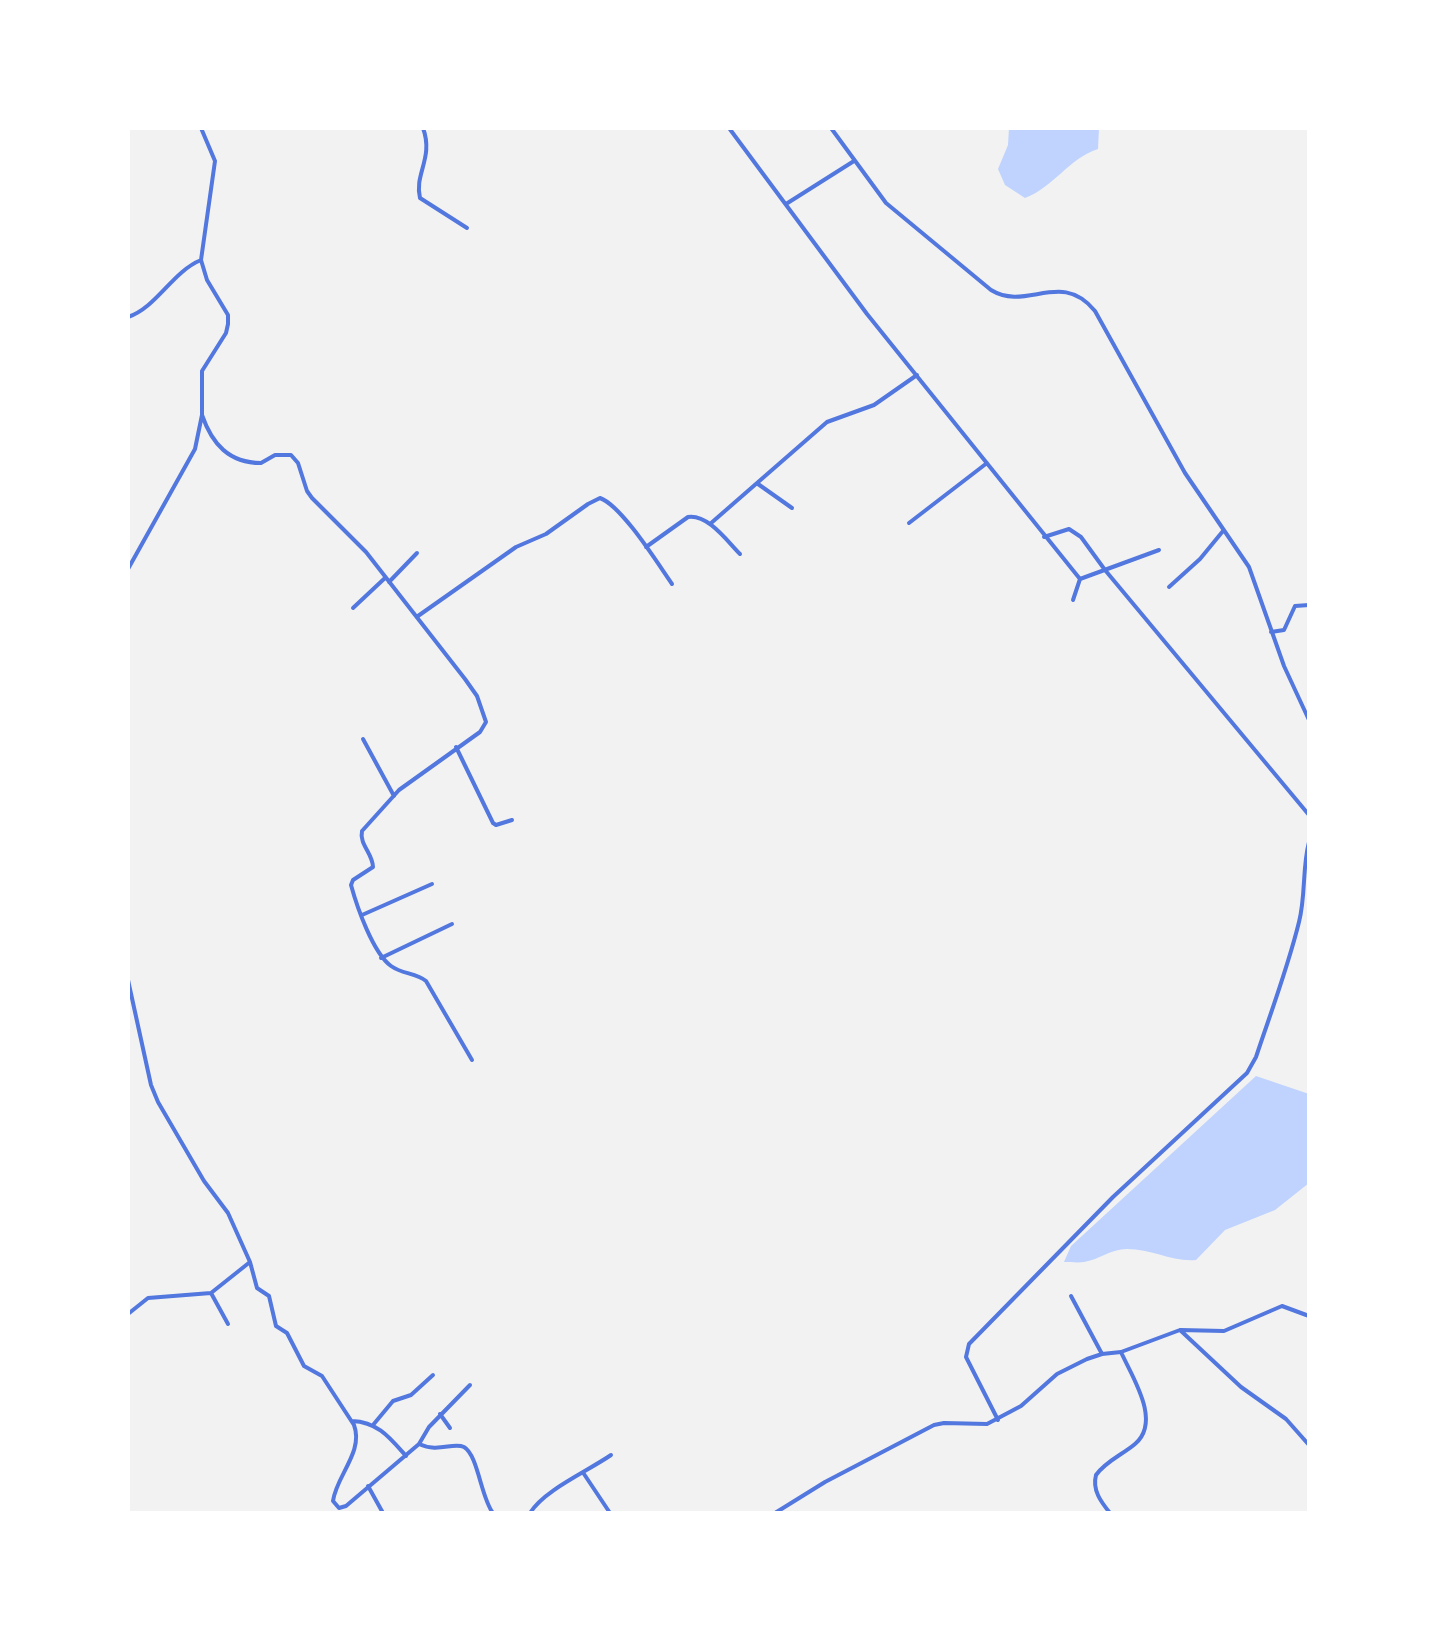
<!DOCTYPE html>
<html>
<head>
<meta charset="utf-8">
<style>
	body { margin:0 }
	#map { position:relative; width:1437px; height:1641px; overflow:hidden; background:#f2f2f2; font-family:Cabin,sans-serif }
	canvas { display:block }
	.frame { position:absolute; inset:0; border:130px solid #fff; pointer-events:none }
</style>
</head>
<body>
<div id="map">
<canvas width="1437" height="1641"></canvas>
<div class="frame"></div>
</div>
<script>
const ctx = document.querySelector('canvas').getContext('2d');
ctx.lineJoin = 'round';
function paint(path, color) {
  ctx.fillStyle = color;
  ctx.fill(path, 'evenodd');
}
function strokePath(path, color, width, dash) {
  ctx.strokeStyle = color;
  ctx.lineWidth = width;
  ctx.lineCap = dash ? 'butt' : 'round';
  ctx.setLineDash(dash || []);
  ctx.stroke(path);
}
paint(new Path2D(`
	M1009 128H1099L1098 149C1068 159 1054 187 1025 198L1005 185 998 169 1008 145Z
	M1256 1076 1309 1094V1183L1275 1210 1225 1230 1196 1260C1172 1262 1152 1249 1127 1249 1111 1249 1098 1260 1084 1262 1078 1263 1070 1262 1064 1262L1071 1246Z`), '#bfd3fe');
strokePath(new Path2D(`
	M423 128C434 158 414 174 420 198L467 228
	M729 128 867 314 1080 579 1073 600
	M831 128 886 203 991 290C1027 312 1061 269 1095 311L1185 473 1249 567 1284 666 1309 720
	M786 204 854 161
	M128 317C157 307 172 272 201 260
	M202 415C212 444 229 463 261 463L275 455H291L298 463 307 491 312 498 366 552 465 679 477 696 486 722 480 732 399 790 362 831C359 844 373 854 373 867L353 880 351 885C357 907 373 953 391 966 402 974 416 973 426 981L472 1060
	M758 484 792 508
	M909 523 987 463
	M710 524 827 422 874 405 917 375
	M1044 537 1069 529 1081 537 1105 570 1309 815
	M646 547 688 517C708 514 727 541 740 554
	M128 569 195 449 202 415V371L226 333 228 324V315L207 280 201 260 215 161 201 128
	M1080 579 1159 550
	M389 582 417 553
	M1169 587 1200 559 1223 531
	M353 608 385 578
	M418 616 516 547 546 534 588 504 600 498C622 506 658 564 672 584
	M1271 632 1284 630 1295 606 1309 605
	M363 739 394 796
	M456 747 493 823 496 825 512 820
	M362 915 432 884
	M381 958 452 924
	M128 980 151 1085 158 1102 204 1181 228 1213 250 1262 257 1288 269 1296 276 1326 287 1333 304 1366 322 1376 354 1425C364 1452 336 1476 333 1501L339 1508 346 1506 419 1444C438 1453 453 1442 464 1447 478 1455 481 1498 493 1513
	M1071 1296 1102 1354
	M128 1314 148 1298 211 1293
	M228 1324 211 1293 250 1262
	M1180 1330 1241 1387 1286 1419 1309 1445
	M440 1414 450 1428
	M998 1420 966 1357 969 1344 1113 1197 1247 1073 1256 1057C1271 1012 1288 967 1299 922 1306 895 1302 868 1309 842
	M352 1421C378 1422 390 1438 406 1456
	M373 1425 393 1401 411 1395 433 1375
	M419 1444 429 1427 470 1385
	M584 1474 610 1513
	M368 1486 383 1513
	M530 1513C544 1490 588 1471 611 1455
	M775 1513 825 1482 934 1425 944 1423 987 1424 1021 1406 1057 1374 1087 1359 1102 1354 1121 1352 1180 1330 1224 1331 1282 1306 1309 1316
	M1110 1513C1101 1502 1092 1490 1096 1475 1106 1461 1122 1455 1135 1444 1162 1421 1132 1377 1121 1352`), '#5277de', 4);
</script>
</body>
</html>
